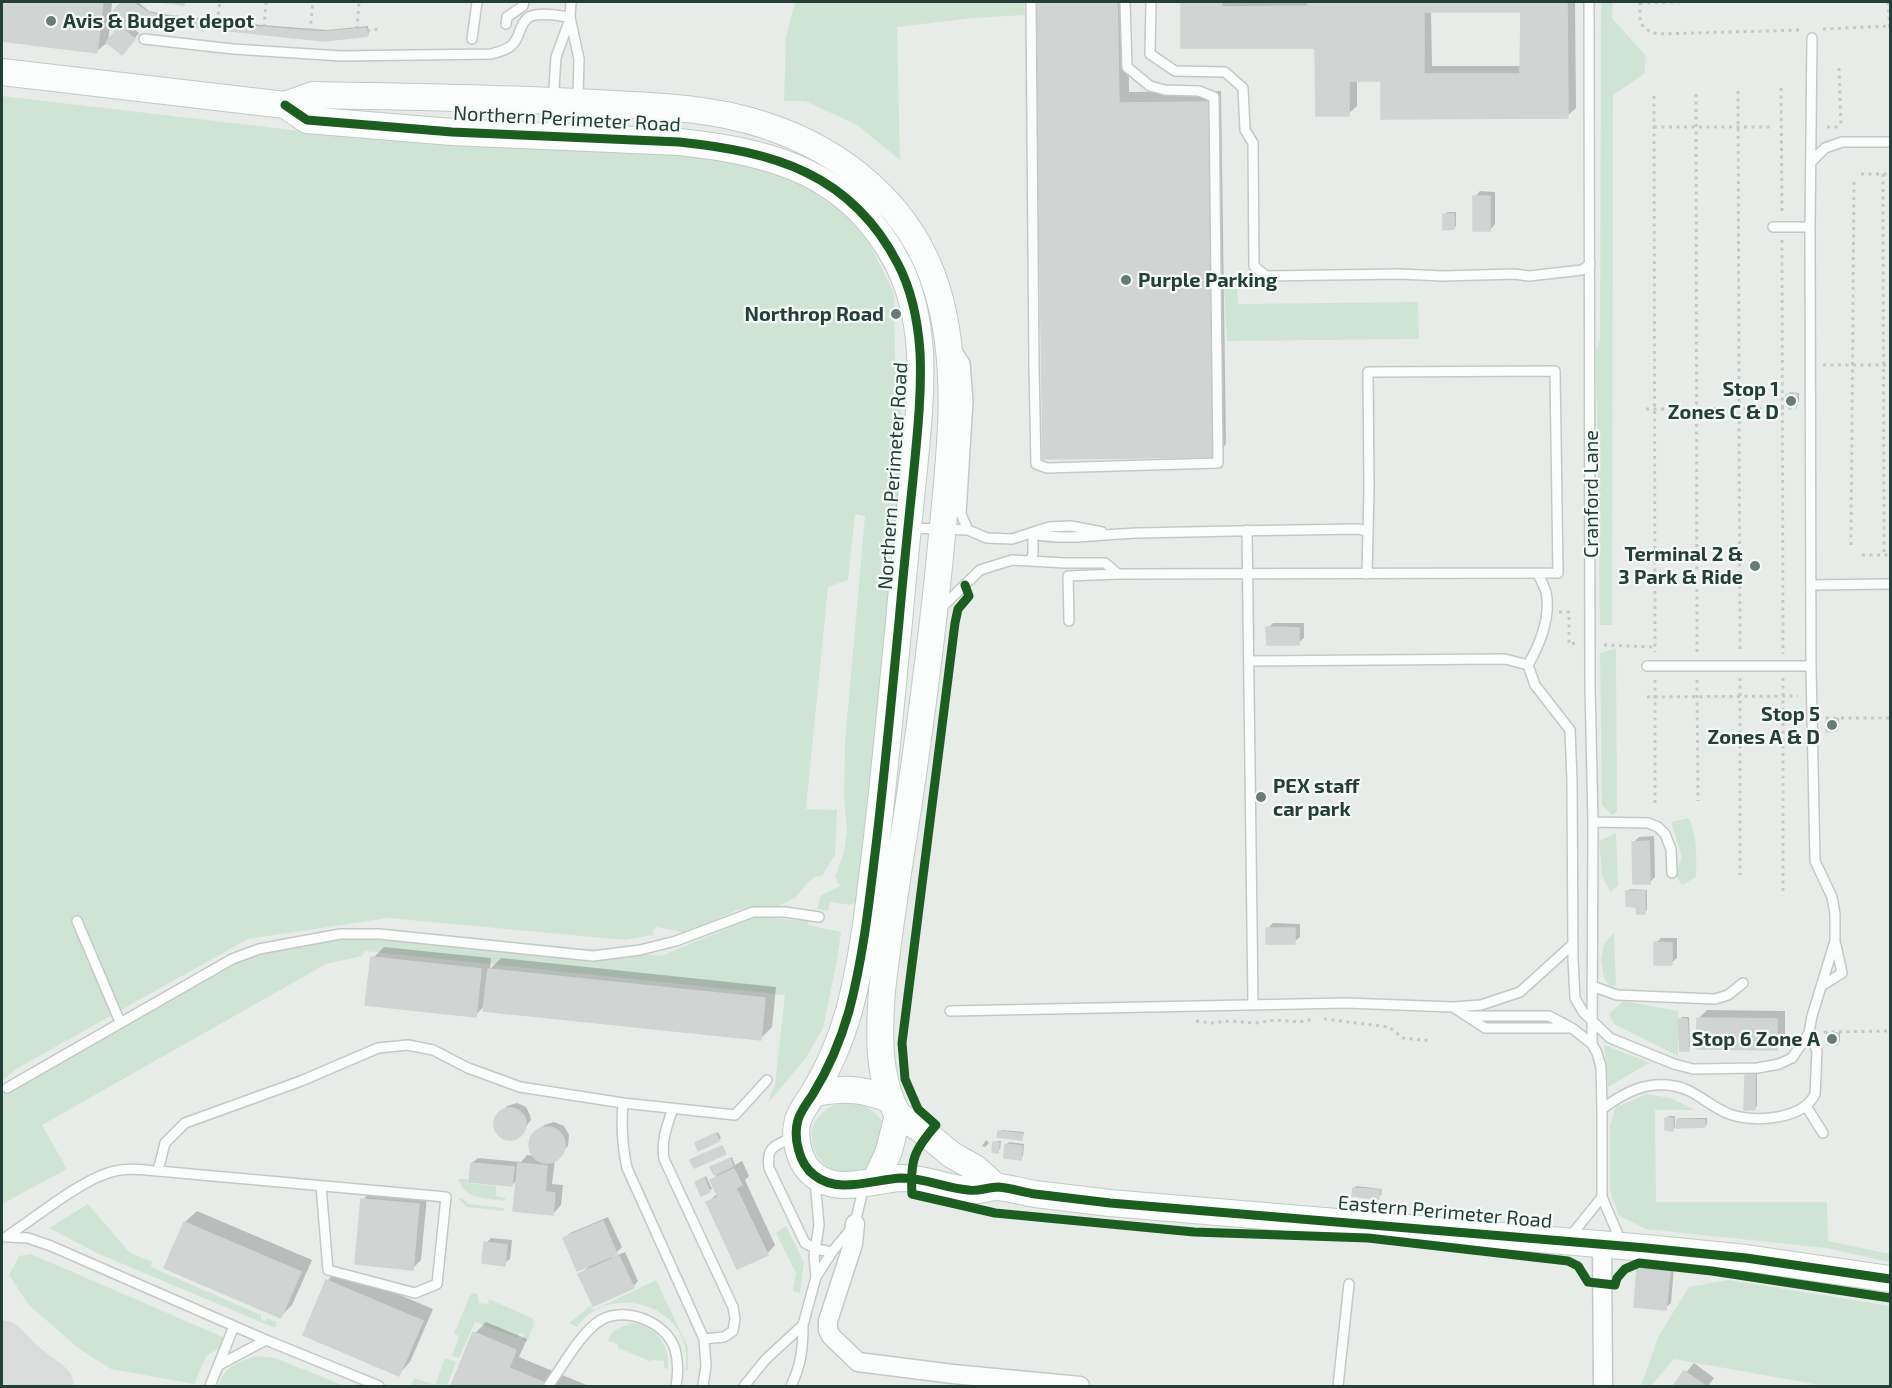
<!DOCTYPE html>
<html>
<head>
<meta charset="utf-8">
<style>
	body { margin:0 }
	#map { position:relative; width:1892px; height:1388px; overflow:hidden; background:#e7ece9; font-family:"Exo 2",sans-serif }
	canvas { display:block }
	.frame { position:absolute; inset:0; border:3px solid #243f38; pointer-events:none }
</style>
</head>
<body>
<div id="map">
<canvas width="1892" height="1388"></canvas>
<div class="frame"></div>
</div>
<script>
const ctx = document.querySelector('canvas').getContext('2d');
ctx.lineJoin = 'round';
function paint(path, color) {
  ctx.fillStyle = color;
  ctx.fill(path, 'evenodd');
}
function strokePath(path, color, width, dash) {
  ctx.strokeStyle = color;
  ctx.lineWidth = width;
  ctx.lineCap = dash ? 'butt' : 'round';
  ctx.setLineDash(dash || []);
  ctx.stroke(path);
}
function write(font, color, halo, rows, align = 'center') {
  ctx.font = font + ' "Exo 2",sans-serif';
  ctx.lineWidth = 4.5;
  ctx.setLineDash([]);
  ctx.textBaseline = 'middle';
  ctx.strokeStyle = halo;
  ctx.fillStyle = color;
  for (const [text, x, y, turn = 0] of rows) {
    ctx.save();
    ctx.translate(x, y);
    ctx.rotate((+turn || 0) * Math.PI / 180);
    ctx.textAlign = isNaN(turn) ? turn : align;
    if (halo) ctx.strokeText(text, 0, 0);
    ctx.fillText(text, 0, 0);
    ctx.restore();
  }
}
paint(new Path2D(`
	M795 2H1024L1025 15 973 18 897 27 900 160 857 125 805 101H784L786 37Z
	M1601 2H1613L1612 18 1646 56 1644 74 1613 95 1612 625H1600L1596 351 1600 338Z
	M2 96 292 130 469 144 649 151 719 160 749 165 800 183 840 210 856 227 870 245 894 293 895 357 904 438 858 901 850 905 830 902 828 911 817 909 821 895 840 886 835 877 844 852 847 831 844 797 845 742 865 516 855 514 848 580 828 587 806 809 837 810 835 855 822 876H816L808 882 796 897 779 906H757L736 910 688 933 657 927 652 931 654 935 625 940 388 918 248 939 16 1069 2 1081Z
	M1224 289H1237L1238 304 1418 302 1419 339 1227 341Z
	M1616 648 1617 812 1612 815 1602 805 1600 653Z
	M1689 818C1697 837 1697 857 1696 877L1682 885 1675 875 1682 857 1671 822Z
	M1616 833 1618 886 1610 892 1602 875 1599 841Z
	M755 917 808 921V925L841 932 837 961 823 1028 806 1058 768 1103 775 1084 785 995 365 951 362 956 326 964 42 1125 67 1169 2 1204V1095L30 1071 247 952 283 943 390 930 661 956Z
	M1614 932 1616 985 1611 987 1604 978 1601 960 1604 944Z
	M1623 1001 1678 1011V1056L1614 1024 1609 1014Z
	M1604 1045 1643 1060 1649 1063 1608 1087Z
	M1646 1094 1671 1098 1695 1110H1655L1656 1202H1827L1828 1241 1890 1254V1262L1826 1248 1646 1229 1619 1216 1610 1191V1127L1615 1108Z
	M851 1101C866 1105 887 1116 884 1134 884 1139 879 1146 877 1151 875 1156 873 1164 869 1167 853 1181 826 1172 817 1155 801 1127 823 1103 851 1101Z
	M458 1179H468V1183L496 1186V1196L505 1198V1201C486 1198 465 1200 458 1179Z
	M458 1198H461L469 1204 504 1208V1211L467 1207Z
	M88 1204 130 1253 152 1262 151 1267 261 1315V1320L266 1321 267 1318 277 1322 275 1328 99 1254 49 1228Z
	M786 1226 804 1263 800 1293 793 1291 796 1273 776 1233Z
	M31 1254 225 1338 221 1348 207 1355 194 1384 111 1369 78 1348 29 1305 9 1275 19 1256Z
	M656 1280 688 1347V1371L686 1370C686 1364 687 1357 686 1352 679 1300 605 1285 577 1327L569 1323 590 1306 594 1310Z
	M1728 1280 1890 1306V1386H1825L1674 1359 1651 1386H1641L1659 1335 1689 1287Z
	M471 1293 478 1294 479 1303 488 1304 489 1299 534 1319 533 1327 527 1342 522 1340 524 1334 519 1333 517 1338 475 1322 459 1358 452 1356 459 1336 454 1334Z
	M633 1323C656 1325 670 1346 668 1369L664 1368V1361L652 1360V1362L618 1348V1344L608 1341C613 1327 620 1328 633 1323Z
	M256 1356 275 1358 345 1386H218C224 1367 238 1362 256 1356Z
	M445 1358 456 1362 447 1386H411L414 1378 435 1385Z`), '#d0e4d6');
paint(new Path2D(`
	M2 2H112L111 16 123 2H138L149 11 163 14 262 25 327 30 368 26 369 33 367 35 195 26 138 13 128 24 139 33 127 48 122 26 111 17 108 42 97 51 2 39Z
	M1038 2H1128L1129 92 1221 91 1226 444 1215 455 1044 457Z
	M1182 2H1575L1576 108 1567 116 1382 80H1357V106L1348 114 1317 46 1183 47ZM1431 10H1522V66H1432Z
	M1480 191 1495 192V224L1490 230 1475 197Z
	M1447 212H1456V226L1454 228 1445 215Z
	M1790 392 1799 393V402L1796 404 1788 395Z
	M1273 623H1304V638L1298 643 1268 628Z
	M1830 718H1839V728L1836 730 1828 720Z
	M1654 836 1655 877 1650 882 1634 842 1639 837Z
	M1630 889 1647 890V910L1644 912 1627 892Z
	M1273 923 1300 924V937L1294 942 1267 929Z
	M1661 938H1677V958L1671 963 1656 943Z
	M384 947 491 958 490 969 501 958 776 987 772 1027 760 1039 485 1005 475 1016 373 958Z
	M1707 1010 1785 1011V1040L1777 1048 1698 1019Z
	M1682 1017H1689L1690 1047 1688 1049 1680 1020Z
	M1831 1032H1840V1041L1837 1044 1829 1034Z
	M1749 1072 1757 1073V1106L1754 1108 1746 1075Z
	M517 1103 526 1107 530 1115 531 1120 520 1134 507 1138 499 1133 496 1120 507 1106Z
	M1669 1116H1675V1127L1673 1129 1667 1118Z
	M1680 1118H1707V1124L1705 1126 1678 1120Z
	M554 1122 564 1126 569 1135 568 1146 555 1159 552 1184 563 1185 561 1205 553 1214 518 1179 512 1185 472 1163 478 1158 521 1162 527 1155 536 1156 531 1151V1140L544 1125Z
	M1002 1130 1024 1132 1023 1136 1021 1138 999 1132Z
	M718 1132 721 1138 719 1140 699 1149 696 1143 699 1141Z
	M986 1140 989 1143 985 1147 982 1146Z
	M997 1141H1001L1000 1149 997 1152 995 1143Z
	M1009 1142 1024 1144 1023 1156 1020 1158 1007 1144Z
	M732 1157 735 1165 742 1161 749 1176 745 1180 775 1245 767 1254 707 1203 718 1193 712 1180 721 1170 714 1165Z
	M706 1176 712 1189 702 1194 697 1182Z
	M1356 1186 1382 1189 1381 1195 1379 1197 1354 1189Z
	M371 1191 427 1196 421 1260 413 1268 363 1200Z
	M197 1211 312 1260 292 1305 281 1316 166 1267 185 1222Z
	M608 1217 622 1247 611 1258 625 1252 638 1281 633 1287 580 1275 591 1264 564 1239 570 1233Z
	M491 1238 512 1240 510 1259 504 1264 486 1243Z
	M1644 1264 1674 1267 1671 1303 1665 1308 1639 1270Z
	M339 1269 433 1309 410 1362 399 1374 305 1334 328 1280Z
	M486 1322 527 1339 519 1357 589 1386H453L475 1333Z
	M1694 1363 1714 1378 1708 1386H1675Z`), '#0003');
strokePath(new Path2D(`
	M2 1346 19 1364 48 1386`), '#d8dcda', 51);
const building = new Path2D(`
	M2 2H103L97 53 2 41Z
	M120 2H132L147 12 160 16 259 27 324 32 366 28 368 36 324 41 155 23 136 15Z
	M121 2 136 15 124 30 135 39 122 55 106 42 120 26 108 17Z
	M162 2H184V5Z
	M1036 2H1117L1119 103 1210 102 1215 457 1043 459Z
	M1181 2H1222V7L1308 6V2H1567L1568 118 1381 119V81H1349V116H1316L1315 48H1181ZM1424 12H1521L1520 74H1424Z
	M1473 196H1490V231H1473Z
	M1443 214H1454V229L1443 230Z
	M1786 394H1797V406H1786Z
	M1266 627 1299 628V645H1267Z
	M1837 719V731L1826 732V720Z
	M1649 841 1650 884H1633L1632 842Z
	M1626 891H1645V914H1637L1636 907 1626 906Z
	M1266 928H1295V944H1266Z
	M1654 942 1672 943V965H1654Z
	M371 957 481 969 476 1017 365 1005Z
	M488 969 765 998 761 1040 483 1011Z
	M1697 1018 1777 1019V1050L1696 1049Z
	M1678 1019H1687L1689 1051H1680Z
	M1827 1033H1838V1045H1827Z
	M1745 1074H1755V1110H1744Z
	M494 1124a16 16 0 1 1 32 0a16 16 0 1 1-32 0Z
	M1665 1118H1673V1131L1665 1130Z
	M1677 1119 1705 1120V1127L1676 1128Z
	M529 1145a18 18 0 1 1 36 0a18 18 0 1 1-36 0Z
	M998 1131 1022 1134V1140L997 1137Z
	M716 1133 719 1141 698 1151 695 1143Z
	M993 1142 999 1143 998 1153 992 1152Z
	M1005 1144 1022 1146 1021 1160 1004 1158Z
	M722 1146 726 1154 694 1168 690 1160Z
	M730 1159 733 1166 714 1175 710 1167Z
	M471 1163 514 1167 512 1186 469 1182Z
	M518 1163 547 1166 545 1192 555 1193 553 1215 513 1211Z
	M734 1169 742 1185 736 1188 768 1255 737 1269 706 1202 718 1197 710 1180Z
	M704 1178 710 1192 701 1196 695 1182Z
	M1353 1188 1380 1190 1379 1199 1352 1196Z
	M361 1199 419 1204 413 1270 355 1264Z
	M603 1221 617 1254 577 1271 563 1238Z
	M184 1222 301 1272 281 1318 164 1268Z
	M484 1242 507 1245 505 1266 482 1263Z
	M619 1256 634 1288 593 1306 578 1274Z
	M1637 1269 1670 1272 1666 1310 1634 1307Z
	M326 1280 423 1321 399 1376 303 1335Z
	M473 1332 516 1350 509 1368 552 1386H451Z
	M1684 1371 1706 1386H1673Z`);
paint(building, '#d0d4d2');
strokePath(building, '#cfd5d2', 1.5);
const lane = new Path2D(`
	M571 2 570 17 579 59 577 136
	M1031 2 1034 367 1036 464 1047 468 1218 463 1214 97 1199 91 1165 90 1150 86 1127 67 1125 2
	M1151 2 1150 54 1175 71 1225 72 1243 88 1245 130 1253 143 1254 266 1266 276 1399 274 1443 276 1514 274 1529 276 1582 270 1590 264
	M1589 2 1590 686 1593 822 1592 1044
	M506 24 507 17 523 6 524 2
	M144 39 233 49 341 56 491 54C498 52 508 50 513 44 521 36 519 22 531 16 543 12 559 16 570 17
	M472 39 477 2
	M551 135 556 57 570 19
	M1811 162 1825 148 1842 142H1890
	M1773 227H1810
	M956 349 965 363 968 401 961 514 968 530
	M910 528 968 530 987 538 1012 539 1049 527 1071 526 1102 532
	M1247 530 1253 1004
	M1033 534C1068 541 1102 534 1138 533 1211 531 1285 530 1358 529L1367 531
	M1031 561 1065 563H1105L1118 574
	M1538 574C1541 580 1544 586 1546 592 1551 617 1540 644 1528 665L1535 685 1570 730 1572 780 1573 959 1575 998 1583 1012 1610 1038 1674 1064 1693 1069 1758 1068 1779 1064 1792 1058 1809 1033 1812 1016 1835 941V914L1832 897 1815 861 1811 666 1810 227 1812 38
	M1811 585 1890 584
	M940 609 980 570 1012 560 1031 561 1033 553V534
	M1069 621 1068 576 1118 574 1558 573 1555 371 1368 372 1369 489 1367 574
	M1249 661 1505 659 1528 665
	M1647 666H1811
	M1593 822 1648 823 1658 827 1665 834 1671 849 1672 873
	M77 921 120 1022
	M1823 985 1842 973 1836 945
	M1592 986 1617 995 1715 999 1728 995 1743 983
	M1453 1007 1485 1028H1572L1592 1044 1597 1053 1601 1067 1602 1109V1197L1569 1238
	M950 1011 1346 1003 1453 1007 1481 1005 1520 992 1573 944
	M1469 1016H1549L1570 1027
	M7 1088 232 959 259 949 340 934H379L593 956 640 950 676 941 753 912H785L819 917
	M623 1103C621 1126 622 1145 627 1168L704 1339 706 1366 703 1386
	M1806 1106 1823 1133
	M673 1108C667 1126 661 1140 664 1159L733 1307 735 1319 733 1331 724 1337 704 1339
	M1602 1109C1625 1092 1646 1081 1674 1086 1696 1089 1711 1109 1732 1115 1756 1122 1803 1120 1815 1094L1817 1051 1809 1033
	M793 1137C775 1146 766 1146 769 1168L805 1243 816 1249 832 1252
	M158 1171 165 1143 185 1123 301 1081 378 1048 408 1045 433 1050 468 1068 520 1087 623 1103 735 1115 767 1080
	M815 1181 819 1225 814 1257 816 1277
	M1602 1197 1621 1242
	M6 1237C35 1218 77 1183 108 1173 123 1167 142 1170 158 1171L446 1197 437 1284 415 1293 328 1270 321 1186
	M8 1237 28 1238 51 1246 266 1340
	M219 1365 266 1340 379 1386
	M549 1385C562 1367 582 1331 601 1320 626 1306 666 1322 675 1349 678 1360 678 1375 676 1386
	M210 1386 234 1326
	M744 1386 766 1359 803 1325 816 1277 832 1252 855 1224 864 1185
	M791 1386C801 1365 803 1349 803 1325
	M1338 1386 1349 1284`);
const street = new Path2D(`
	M855 1224 853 1244 828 1321V1330L831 1336 858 1362 953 1374 1080 1386
	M1602 1244 1603 1386`);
const secondary = new Path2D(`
	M2 72 285 105 313 95C408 97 502 98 596 103 653 106 710 107 764 125 844 151 912 207 937 289 961 369 950 454 942 535 934 624 922 713 909 802 899 865 889 928 882 991 879 1032 877 1078 898 1115L889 1151 876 1180
	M285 105 307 120 452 132 679 142C774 152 851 173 898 264 912 291 918 322 920 352 922 394 917 437 913 479 908 527 903 575 899 622 891 702 884 782 874 862 868 912 862 962 849 1011 841 1039 829 1068 813 1094 808 1102 801 1110 798 1120 793 1137 799 1164 814 1175 838 1195 874 1179 902 1178 925 1178 945 1188 968 1190 978 1192 988 1187 998 1187 1010 1188 1023 1192 1035 1194 1060 1197 1085 1200 1110 1203L1646 1248 1746 1258 1890 1279
	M814 1093C845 1088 859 1088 889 1099
	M898 1115 919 1128 952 1155 975 1168 996 1187`);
strokePath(lane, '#c4c9c6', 12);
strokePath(street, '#c4c9c6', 21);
strokePath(secondary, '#c2c9c6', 28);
strokePath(new Path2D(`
	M1640 2C1640 21 1637 27 1657 34L1802 30
	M1888 2 1890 33
	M1640 3 1680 2
	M217 22 220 2
	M264 27 266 2
	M357 29 359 2
	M1823 29 1890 26
	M310 31 313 2
	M367 31 379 29
	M1839 68 1841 127
	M1781 88 1782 213
	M1738 91 1740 653
	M1696 94 1697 653
	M1654 96 1655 652
	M1654 127H1771
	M1827 127H1841
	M1861 174H1890
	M1883 174 1884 555
	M1782 240 1783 654
	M1823 365H1890
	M1646 409 1797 408
	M1851 545 1854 180
	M1862 555H1890
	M1559 612H1569V644L1577 643
	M1604 645 1655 647
	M1740 678V875
	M1783 678V896
	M1655 680V806
	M1697 680 1698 801
	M1647 697 1798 696
	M1826 718H1890
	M1324 1019 1389 1027 1403 1038 1432 1041
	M1196 1021 1211 1023 1230 1021 1256 1023 1275 1020 1299 1022 1314 1019
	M1825 1031V1032L1890 1031`), '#c3cbc8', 3, [3, 4.5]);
strokePath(lane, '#fbfcfc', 9);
strokePath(street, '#fbfcfc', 18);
strokePath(secondary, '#fbfcfc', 26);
strokePath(new Path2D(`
	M285 105 307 120 452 132 679 142C774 152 851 173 898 264 912 291 918 322 920 352 922 394 917 437 913 479 908 527 903 575 899 622 891 702 884 782 874 862 868 912 862 962 849 1011 841 1039 829 1068 813 1094 808 1102 801 1110 798 1120 793 1137 799 1164 814 1175 838 1195 874 1179 902 1178 925 1178 945 1188 968 1190 978 1192 988 1187 998 1187 1010 1188 1023 1192 1035 1194 1060 1197 1085 1200 1110 1203L1646 1248 1746 1258 1890 1279
	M965 585 969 596 958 609 955 623 902 1043 905 1079 918 1109 936 1125C914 1150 910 1160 912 1194L995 1213 1194 1232 1368 1238 1568 1261 1578 1266 1588 1282 1615 1285 1617 1278 1625 1269 1639 1263 1712 1271 1890 1298`), '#1b5e20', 9);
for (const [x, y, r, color] of [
	[51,21,6,"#687c76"],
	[1126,280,6,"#687c76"],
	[896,314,6,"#687c76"],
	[1791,401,6,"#687c76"],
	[1755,566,6,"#687c76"],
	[1832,725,6,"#687c76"],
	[1261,797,6,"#687c76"],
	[1832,1039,6,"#687c76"]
]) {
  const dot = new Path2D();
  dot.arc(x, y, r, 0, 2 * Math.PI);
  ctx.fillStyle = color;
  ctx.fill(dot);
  strokePath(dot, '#f5faf8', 2);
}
write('bold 20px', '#243f38', '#f5faf8', [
	["Avis & Budget depot",63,21,"left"],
	["Purple Parking",1138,280,"left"],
	["Northrop Road",884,314],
	["Stop 1",1779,389],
	["Zones C & D",1779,412],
	["Terminal 2 &",1743,554],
	["3 Park & Ride",1743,577],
	["Stop 5",1820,714],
	["Zones A & D",1820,737],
	["PEX staff",1273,786,"left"],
	["car park",1273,809,"left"],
	["Stop 6 Zone A",1820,1039]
], 'right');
write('20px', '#243f38', '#f5faf8', [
	["Northern Perimeter Road",567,119,3],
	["Northern Perimeter Road",893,476,-86],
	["Cranford Lane",1591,494,-90],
	["Eastern Perimeter Road",1445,1212,5]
]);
</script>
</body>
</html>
